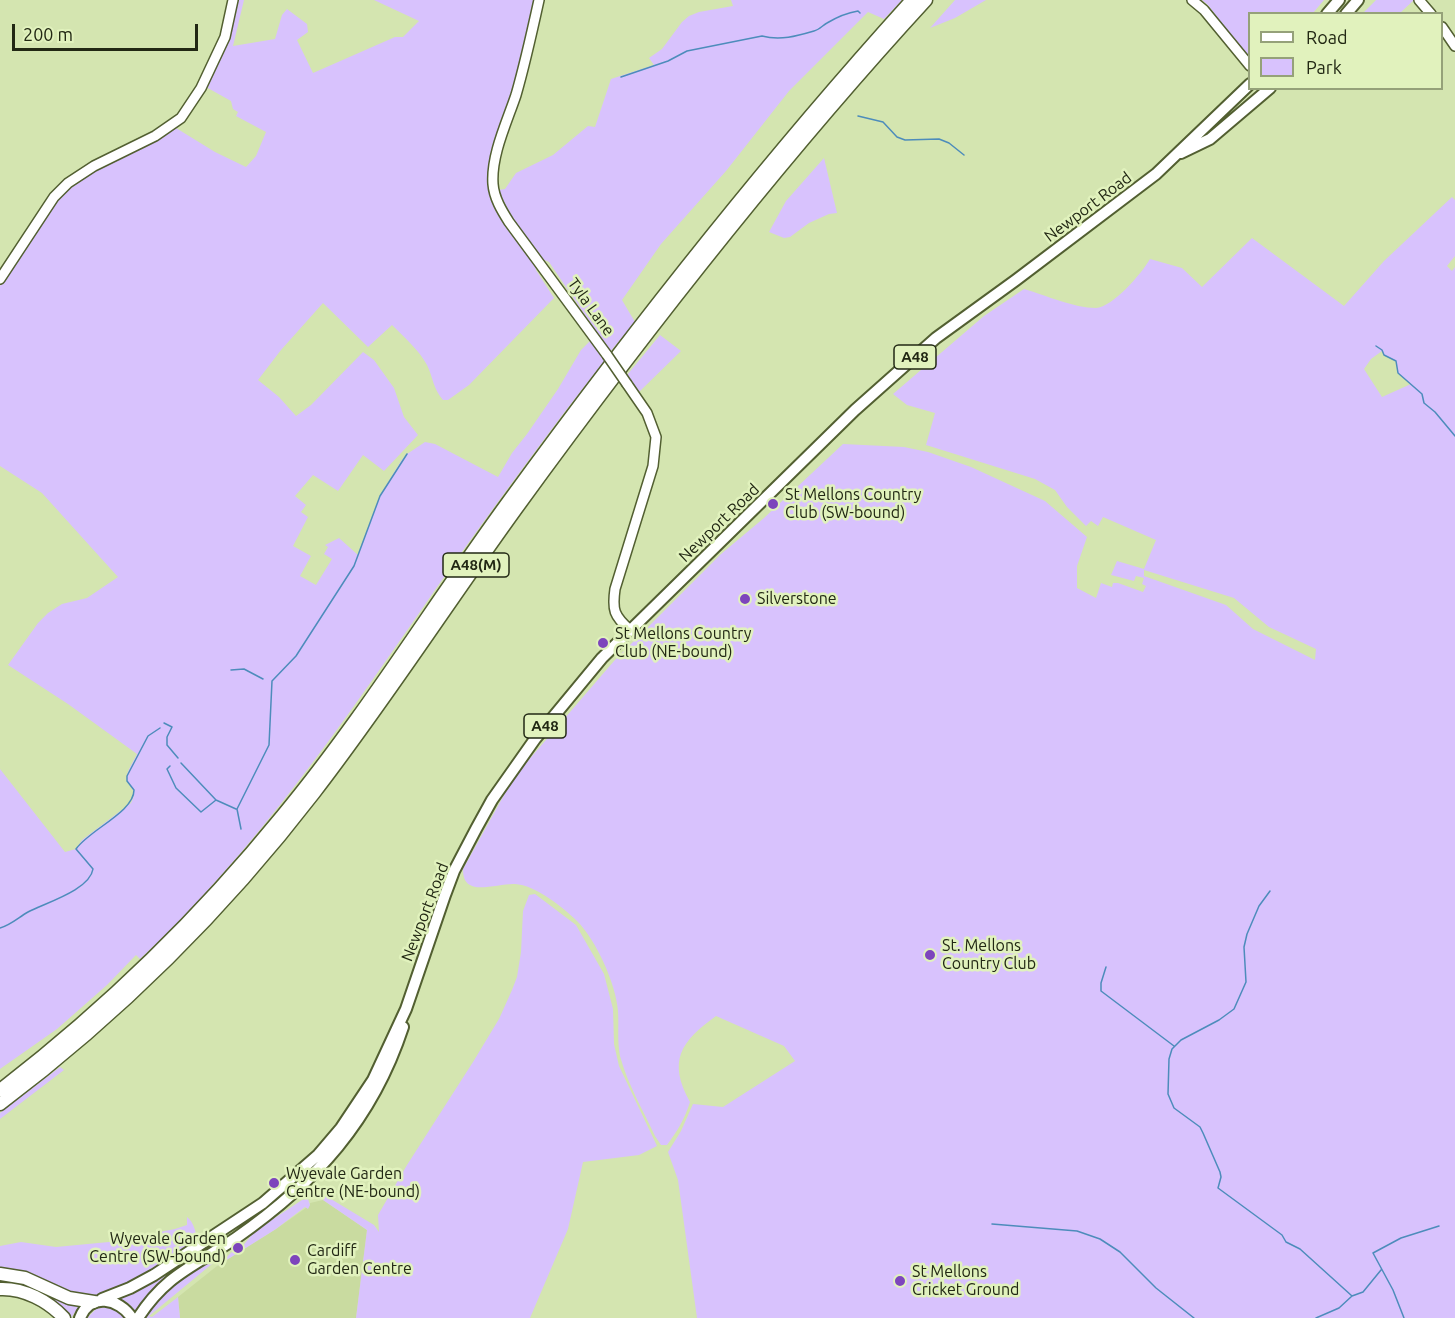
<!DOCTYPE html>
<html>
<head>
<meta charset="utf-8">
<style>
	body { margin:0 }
	#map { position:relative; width:1455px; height:1318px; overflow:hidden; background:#d4e5b0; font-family:Ubuntu,sans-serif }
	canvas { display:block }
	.legend { position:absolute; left:1248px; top:12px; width:195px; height:78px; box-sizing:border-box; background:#e1f2bd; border:2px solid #95a179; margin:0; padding:8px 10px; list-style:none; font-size:18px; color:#222814 }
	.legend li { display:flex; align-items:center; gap:12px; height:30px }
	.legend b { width:30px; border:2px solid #95a179 }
	.scale { position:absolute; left:12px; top:24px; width:186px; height:27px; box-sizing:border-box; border:3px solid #222814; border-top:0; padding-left:8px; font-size:18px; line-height:21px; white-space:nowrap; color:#222814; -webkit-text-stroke:4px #e1f2bd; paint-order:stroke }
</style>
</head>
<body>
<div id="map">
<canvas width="1455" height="1318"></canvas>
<ul class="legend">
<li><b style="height:8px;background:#fff"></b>Road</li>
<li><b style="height:16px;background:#d8c2fd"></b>Park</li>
</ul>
<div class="scale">200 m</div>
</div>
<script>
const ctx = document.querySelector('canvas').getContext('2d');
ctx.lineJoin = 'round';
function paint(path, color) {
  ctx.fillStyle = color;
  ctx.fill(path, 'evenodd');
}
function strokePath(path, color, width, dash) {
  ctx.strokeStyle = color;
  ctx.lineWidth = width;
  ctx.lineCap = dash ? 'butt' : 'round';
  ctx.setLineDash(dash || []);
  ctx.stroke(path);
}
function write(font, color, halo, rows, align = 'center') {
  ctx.font = font + ' Ubuntu,sans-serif';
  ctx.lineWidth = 5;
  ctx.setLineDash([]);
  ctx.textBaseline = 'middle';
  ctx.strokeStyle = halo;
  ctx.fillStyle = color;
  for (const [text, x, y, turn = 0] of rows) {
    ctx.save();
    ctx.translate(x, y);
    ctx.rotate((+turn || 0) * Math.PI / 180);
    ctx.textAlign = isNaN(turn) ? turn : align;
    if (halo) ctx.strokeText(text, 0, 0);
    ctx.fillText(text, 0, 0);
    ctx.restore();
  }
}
paint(new Path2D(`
	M323 1200 367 1230 356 1318H180L178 1297 217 1266 276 1229 310 1205V1203Z`), '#c9dba0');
paint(new Path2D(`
	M237 0H244L233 46 275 39 282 15 287 9 307 24 308 32 297 40 313 73 395 37H403L419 21 374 0H535L489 185 535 262 536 270 554 298 469 385 448 400H443C433 389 433 377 427 365 419 350 404 337 392 325L368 347 323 303 281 350 258 380 279 397 296 416 311 405 363 352 374 360 394 388 404 417 418 435 384 471 363 455 338 491 313 475 295 496 306 505 301 512 308 517 293 546 311 556 300 576 316 585 332 559 324 554 328 547 325 545 339 538 358 555 380 496 401 461 407 454 425 442 435 444 498 477 512 453 527 434 558 389 581 350 591 340 605 360C546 435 490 512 435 590 345 720 256 851 140 959L136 955 107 985 57 1029 0 1069V769L65 852 76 849 82 840 131 803C139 788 129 790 127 779 126 771 134 761 137 754L68 704 8 665 38 623 48 613 62 604 87 598 118 577 42 493 0 466V286L54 204 76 181 91 171 176 128 215 152 246 167 256 156 266 132 236 116 238 112 233 109 231 101 206 87Z
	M731 0H902L884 19 868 12 789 91 726 171 661 244 622 300 635 322 610 352 549 262 542 259 514 221 498 190 505 189 516 173 553 155 588 126 595 127 611 79 654 65 649 58 662 49 682 22 689 16 699 12 733 6Z
	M955 0H986L955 18 930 28Z
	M1202 0H1324L1313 13 1250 14 1249 59 1208 5Z
	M1376 0H1414L1400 13H1363Z
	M824 158 837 213 829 214 809 223 790 237 784 238 769 232 786 201Z
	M1452 197 1455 200V256L1447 266 1452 271 1455 267V1318H697L678 1180 668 1152 681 1131 693 1104 723 1107 795 1061 784 1046 716 1016C681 1041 667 1061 690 1102 685 1118 677 1132 667 1145H661L655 1136C643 1110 627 1083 620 1056 617 1041 619 1026 618 1011 616 984 596 940 577 921 563 907 535 885 515 884 504 883 479 891 470 885 464 882 463 875 463 869L514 777 614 661 721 554 764 518 843 444 904 447 928 452 971 467 1045 501 1087 537 1077 566V588L1096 598 1101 583 1112 587 1113 583H1118L1143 592 1146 586 1142 584 1144 578 1136 576 1134 581 1111 575 1117 561 1144 569 1156 540 1103 517 1098 526 1091 521 1086 526 1067 507 1055 490 1035 479 926 445 935 413 907 405 893 394 984 316 1024 289C1045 295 1074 308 1096 308 1113 307 1142 273 1150 259L1182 268 1202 287 1252 238 1344 306 1384 261ZM1382 351 1384 355 1396 361 1398 373 1411 384 1382 397 1364 369 1371 359ZM1144 570 1234 598 1269 627 1316 649 1315 660 1253 629 1226 605 1144 576Z
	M660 335 681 351 639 392 627 375Z
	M535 894 576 925 604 974 613 1009 614 1044 619 1066 657 1146 639 1155 583 1162 568 1229 530 1318H356L367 1230 323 1200 326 1196 374 1225 379 1232 378 1215 407 1165 473 1062 499 1019 512 990 517 977 521 952 523 911 529 895Z
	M60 1067 64 1070 0 1119V1113Z
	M308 1199 310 1205 308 1209 305 1207 276 1229 217 1266 232 1252 241 1248 255 1231 302 1200Z
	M187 1217C193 1221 198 1235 196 1242 164 1264 116 1303 75 1295 50 1289 24 1278 0 1269V1246L21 1242 56 1247 109 1242 175 1229 187 1225Z
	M199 1249 198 1258 156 1286 136 1312 129 1304 119 1298Z
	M230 1249 149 1316 152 1317 178 1297 180 1318H146C163 1287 198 1263 230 1249Z
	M0 1278 28 1284 66 1303 79 1306 71 1318 62 1309 0 1285Z
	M105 1307 114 1309 125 1318H87L96 1309Z`), '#d8c2fd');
strokePath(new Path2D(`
	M621 77 668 61 687 51 762 36C780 41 797 36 814 31 819 30 823 25 827 23 837 17 846 13 858 11L860 13
	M858 116 883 122 897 137 905 140 939 139 949 143 964 155
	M1376 346 1382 350 1384 355 1396 361 1398 373 1422 394 1424 403 1435 412 1455 436
	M231 670 244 669 263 679
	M164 723 172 727 167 737V745L178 758
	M181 763 216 800 236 809
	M170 766 167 769 176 788 201 812 216 800
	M241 829 237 809 269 745 272 681 296 656 354 566 380 496 407 454
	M1270 891 1259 906 1247 934 1244 947 1246 982 1234 1009 1219 1020 1181 1040 1172 1049 1169 1059 1168 1094 1174 1108 1200 1127 1203 1133 1220 1172 1221 1177 1218 1188 1282 1235 1286 1242 1300 1249 1352 1296
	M0 928C11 925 19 917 28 912 45 903 90 890 93 869L76 849C89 830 134 812 134 790L127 781V776L148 736 160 728
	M1106 967 1101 983V991L1174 1046
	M992 1224 1077 1231 1100 1239 1120 1252 1156 1288 1194 1318
	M1316 1318 1339 1308 1352 1296 1363 1292 1381 1270
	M1404 1318 1393 1290 1373 1253 1401 1238 1439 1226`), '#4d8cbb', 1.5);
const secondary = new Path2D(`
	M539 0C532 32 525 64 516 95 507 122 491 155 493 184 494 198 502 211 509 222L607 355
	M1192 0 1204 10 1250 66
	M1419 0 1431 14
	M1442 27 1455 46
	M0 279 54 197 68 183 94 166 155 136 181 118 201 88 225 37 233 0
	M627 384 647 413 656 437 653 466 615 589C612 610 614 616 630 630`);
const primary = new Path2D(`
	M1327 14 1339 0
	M1346 14 1358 0
	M1181 153 1210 139 1270 88
	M102 1299 130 1288 154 1275 263 1203 318 1155 341 1128 373 1080 406 1009 445 895 454 871 476 829 492 800 535 739 602 658 855 410 936 338 1016 280 1156 174 1250 84
	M80 1318C90 1292 119 1298 132 1318
	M138 1318C166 1274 195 1266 236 1238 316 1182 372 1121 403 1027`);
const highway = new Path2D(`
	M0 1090C104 1010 199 918 282 816 364 717 432 606 508 502 634 329 768 159 912 0
	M0 1104C118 1015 224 910 314 793 385 701 448 603 516 509 644 333 779 160 926 0
	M0 1274 25 1278 69 1298 94 1302
	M0 1289C24 1288 48 1301 64 1318`);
strokePath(secondary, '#525f31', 12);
strokePath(primary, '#525f31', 14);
strokePath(highway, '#525f31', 15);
strokePath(secondary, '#fff', 9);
strokePath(primary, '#fff', 10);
strokePath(highway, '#fff', 12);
const secondaryBridge = new Path2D(`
	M607 355 627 384`);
strokePath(secondaryBridge, '#525f31', 12, []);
strokePath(secondaryBridge, '#fff', 9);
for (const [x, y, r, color] of [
	[773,504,6,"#7d45bc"],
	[745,599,6,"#7d45bc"],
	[603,643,6,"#7d45bc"],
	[930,955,6,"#7d45bc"],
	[274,1183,6,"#7d45bc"],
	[238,1248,6,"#7d45bc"],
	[295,1260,6,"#7d45bc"],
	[900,1281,6,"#7d45bc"]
]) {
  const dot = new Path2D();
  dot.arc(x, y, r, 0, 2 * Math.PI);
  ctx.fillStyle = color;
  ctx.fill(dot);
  strokePath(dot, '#e1f2bd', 2);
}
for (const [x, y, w] of [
	[915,357,42],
	[476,565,66],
	[545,726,42]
]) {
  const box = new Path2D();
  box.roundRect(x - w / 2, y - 12, w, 24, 4.5);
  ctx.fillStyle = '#e1f2bd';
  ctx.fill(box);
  strokePath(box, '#222814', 1.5);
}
write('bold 15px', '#222814', null, [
	["A48",915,357],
	["A48(M)",476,565],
	["A48",545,726]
]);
write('16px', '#222814', '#e1f2bd', [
	["Newport Road",1088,207,-37],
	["Tyla Lane",591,307,54],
	["Newport Road",719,523,-44],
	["Newport Road",425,912,-69]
]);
write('16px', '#222814', '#e1f2bd', [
	["St Mellons Country",785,495],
	["Club (SW-bound)",785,513],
	["Silverstone",757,599],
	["St Mellons Country",615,634],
	["Club (NE-bound)",615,652],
	["St. Mellons",942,946],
	["Country Club",942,964],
	["Wyevale Garden",286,1174],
	["Centre (NE-bound)",286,1192],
	["Wyevale Garden",226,1239,"right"],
	["Centre (SW-bound)",226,1257,"right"],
	["Cardiff",307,1251],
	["Garden Centre",307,1269],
	["St Mellons",912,1272],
	["Cricket Ground",912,1290]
], 'left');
</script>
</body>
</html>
